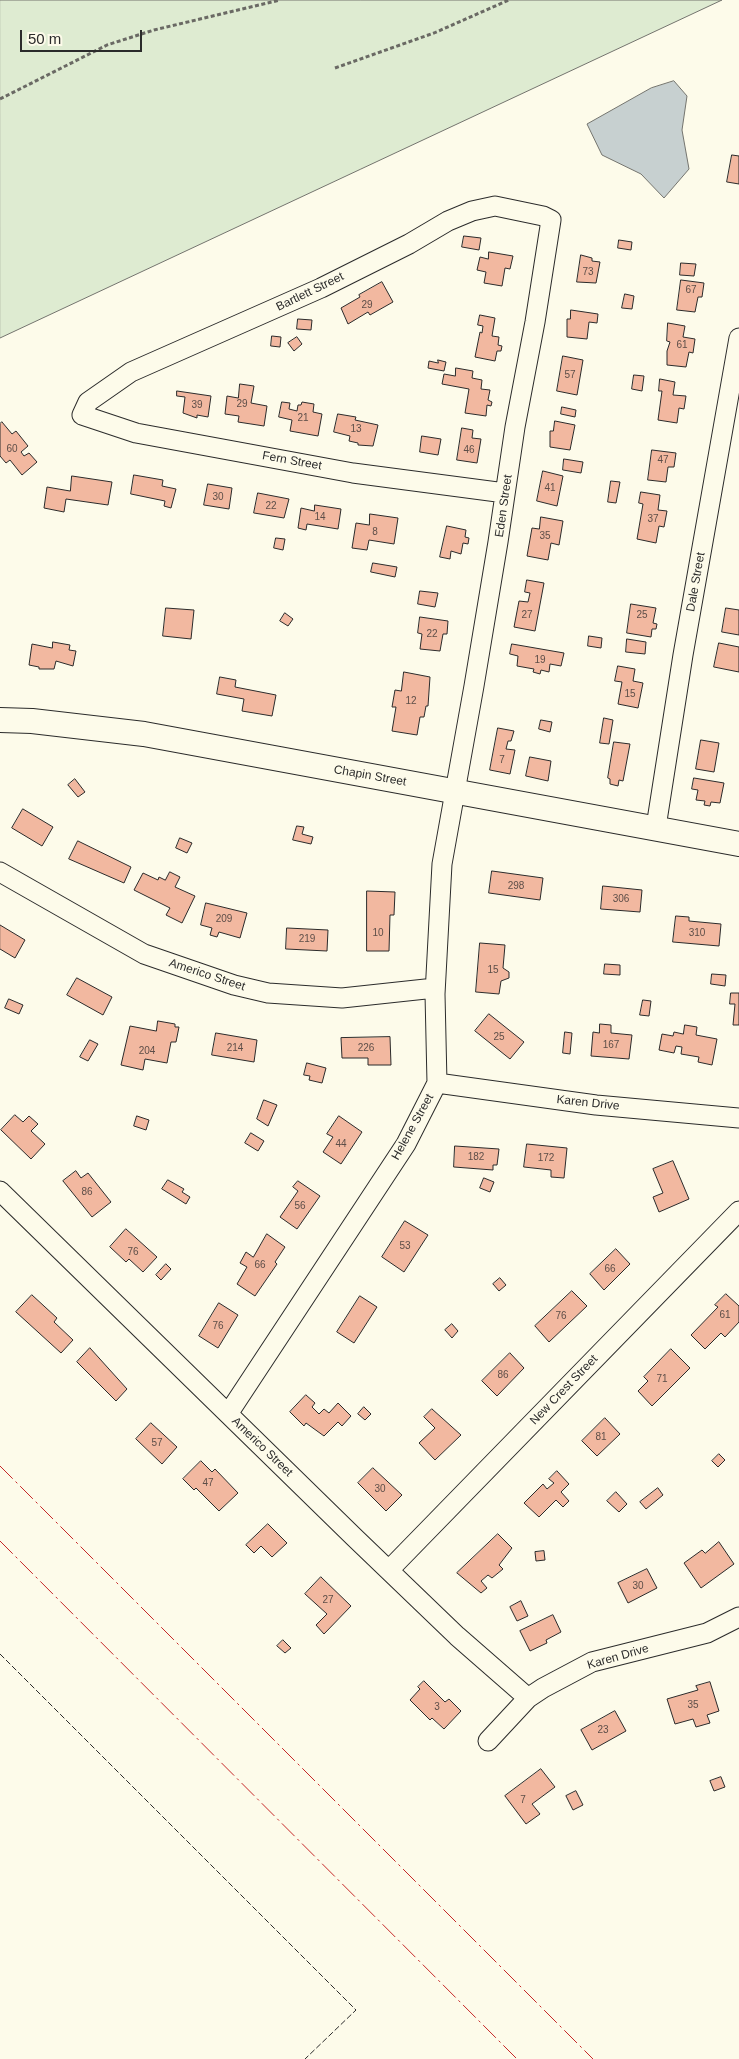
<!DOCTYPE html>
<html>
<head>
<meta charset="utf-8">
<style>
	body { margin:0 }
	#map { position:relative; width:739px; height:2059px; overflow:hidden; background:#fdfbea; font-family:Helvetica,sans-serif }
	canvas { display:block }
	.scale { position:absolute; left:20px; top:30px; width:122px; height:22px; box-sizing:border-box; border:2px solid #2b2b2b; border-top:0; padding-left:6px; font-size:15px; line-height:18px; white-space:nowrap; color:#2b2b2b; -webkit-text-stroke:4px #fdfbea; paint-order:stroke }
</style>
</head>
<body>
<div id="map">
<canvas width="739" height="2059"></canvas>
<div class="scale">50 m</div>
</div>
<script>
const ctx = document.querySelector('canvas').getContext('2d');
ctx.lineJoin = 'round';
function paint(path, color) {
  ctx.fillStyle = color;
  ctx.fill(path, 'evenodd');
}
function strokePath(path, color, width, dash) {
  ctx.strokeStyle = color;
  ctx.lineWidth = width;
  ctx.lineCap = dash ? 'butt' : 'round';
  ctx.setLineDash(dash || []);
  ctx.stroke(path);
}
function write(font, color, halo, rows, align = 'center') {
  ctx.font = font + ' Helvetica,sans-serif';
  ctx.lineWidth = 4;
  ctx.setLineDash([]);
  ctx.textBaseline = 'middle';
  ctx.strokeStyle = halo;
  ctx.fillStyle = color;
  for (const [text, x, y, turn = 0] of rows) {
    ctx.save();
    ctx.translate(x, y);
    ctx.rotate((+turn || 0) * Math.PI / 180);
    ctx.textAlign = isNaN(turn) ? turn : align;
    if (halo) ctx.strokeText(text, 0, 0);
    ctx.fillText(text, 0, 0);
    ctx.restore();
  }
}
const green = new Path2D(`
	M0 0H722L0 338Z`);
paint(green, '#deebd1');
strokePath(green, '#74746e', 1);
const water = new Path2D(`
	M674 81 687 96 682 130 689 169 664 198 641 174 602 155 587 124 651 88Z`);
paint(water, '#c7d0d0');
strokePath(water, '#74746e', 1);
const building = new Path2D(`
	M732 155 739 156V184L727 182Z
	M464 236 481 238 479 250 462 247Z
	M619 240 632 242 631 250 618 248Z
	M489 252 513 256 510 269 505 268 502 286 484 283 486 272 477 270 480 257 488 259Z
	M581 255 592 258V261L600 262 596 283 577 282Z
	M681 263 696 264 694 276 680 275Z
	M681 280 704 283 702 297H698L695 312 677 310Z
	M382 282 393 302 370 315 368 312 348 324 341 308 360 297 359 295Z
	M625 294 634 296 632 309 622 308Z
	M571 310 598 314 597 323 589 322 587 339 567 337V319H570Z
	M480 315 495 318 492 336 499 337 498 345 502 346 501 351H497L495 361 475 357 480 332 482 333 483 326 478 325Z
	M298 319 312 320 311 330 297 329Z
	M668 323 685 326 683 337 695 339 693 353 689 352 686 367 667 365V351L670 342 667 341Z
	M272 336 281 337 280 347 271 346Z
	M297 337 302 344 294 351 288 343Z
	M563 356 583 360 577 395 557 391Z
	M438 360 446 362 444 371 428 368 429 361 438 363Z
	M456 368 473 371 472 378 482 380 481 389 490 390 488 400 492 402 491 406 487 405 486 416 465 413 469 389 442 384 444 374 455 376Z
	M634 375 644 376 642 391 632 389Z
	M660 379 675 382 673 395 686 396 684 409 679 408 677 423 658 420 662 391H659Z
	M240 384 254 386 251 403 267 406 264 426 238 422 239 416 225 414 227 396 238 398Z
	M177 391 211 396 208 417 197 415V418L183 413 185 397 177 396Z
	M282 402 290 403 289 409 297 411 298 405H301L302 402 314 404 313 412 322 414 318 436 290 431 292 420 279 417Z
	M562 407 576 410 575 417 561 414Z
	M338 414 356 417 355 420 378 425 373 446 358 445V443L349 441 350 436 334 432Z
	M555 421 575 425 570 450 550 447V431H553Z
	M2 422 12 434 16 431 28 446 21 452 24 456 29 453 37 462 22 475 10 460 6 463 0 456V424Z
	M462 428 473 430 472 438 481 439 477 463 457 460Z
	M422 436 441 439 438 455 420 452Z
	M652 450 676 453 674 467H668L666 482 648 480Z
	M564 459 583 462 581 473 563 470Z
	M543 471 563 476 557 506 537 501Z
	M134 475 163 480 162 486 176 489 171 508 164 506 165 501 131 494Z
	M72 476 112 482 108 505 66 499 64 512 44 508 47 487 70 491Z
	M611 481 620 482 616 503 608 502Z
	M208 484 232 488 229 509 204 505Z
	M641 492 660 495 658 510 667 511 664 527 659 526 656 543 637 539 643 504 639 503Z
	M258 493 289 499 284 518 254 513Z
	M315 505 341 509 338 529 307 524 306 530 298 528 301 508 314 511Z
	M370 514 398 518 394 544 369 540 367 550 352 548 356 523 369 525Z
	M541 517 563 521 559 545 551 543 548 560 527 556 532 528 539 529Z
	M447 526 466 530 465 537 469 538 468 544 463 543 461 554 451 551 450 559 440 557Z
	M276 538 285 539 283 550 274 548Z
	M373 563 397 567 395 577 371 572Z
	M527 580 544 583 535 631 514 627 519 601 528 602 530 593 525 592Z
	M420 591 438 593 435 607 418 604Z
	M631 604 656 608 653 623 657 624 656 629H652L651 637 627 633Z
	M166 608 194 610 191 639 163 636Z
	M726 608 739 610V635L722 632Z
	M285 613 293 619 288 626 280 621Z
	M420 617 448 621 447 634H443L440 651 420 649 422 634 418 633Z
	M589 636 602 638 601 648 588 646Z
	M627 639 646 642 645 654 626 652Z
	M53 642 70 645 69 650 76 651 73 666 56 661 54 669H39V667L29 665 32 644 52 648Z
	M719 643 739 647V672L714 667Z
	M512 644 564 653 561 666 550 664 549 672 541 670 540 674 533 672 534 669 517 666 518 656 510 654Z
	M618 666 635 669 633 681 643 683 638 708 618 704 622 682 615 681Z
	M404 672 430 677 428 706H426L424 717H420L417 735 392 731 396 707H392L395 690 401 691Z
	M220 677 236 680 235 687 276 695 272 716 242 711 244 699 217 694Z
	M604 718 613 720 609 744 600 743Z
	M541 720 552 722 550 732 539 729Z
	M498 728 514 731 511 741H508L506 749 515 750 510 774 490 770Z
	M701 740 719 743 714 772 696 769Z
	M614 742 630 744 623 781 619 780 618 786 610 784V779L608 778Z
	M530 757 551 761 548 781 526 776Z
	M694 778 724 783 720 803 711 802 710 806 704 805 705 801 696 800 698 790 692 789Z
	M75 779 85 792 78 797 68 785Z
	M23 809 53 827 42 846 12 828Z
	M297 826 304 827 302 834 313 837 311 844 293 840Z
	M180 838 192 843 187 853 176 848Z
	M78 841 131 867 124 883 69 859Z
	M492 871 543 878 540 900 489 893Z
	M170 872 180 877 175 887 195 896 182 923 166 915 170 908 134 890 143 873 158 880 159 877 165 880Z
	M603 886 642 890 640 912 601 909Z
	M367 891 395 892 394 915H390L389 951H367Z
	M206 903 247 913 240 938 219 932 217 937 210 935 212 928 201 925Z
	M676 916 689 917V921L721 924 719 946 673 942Z
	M0 925 25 940 15 958 0 949Z
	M287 928 328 930 327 951 286 949Z
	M480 943 505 945 503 968 509 972V978L501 981 499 994 476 992Z
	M605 964 620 965V975L604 974Z
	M712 974 726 975 725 986 711 984Z
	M77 978 112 997 103 1015 67 995Z
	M731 993H739V1025H733L735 1004H730Z
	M9 999 23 1005 19 1014 5 1008Z
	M643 1000 651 1001 649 1016 640 1015Z
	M489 1014 524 1042 510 1059 475 1031Z
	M158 1021 175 1024V1027H179L176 1042H171L167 1063 145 1059 143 1070 121 1065 130 1026 156 1031Z
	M600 1024 611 1025V1033L632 1035 629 1059 591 1056 593 1032 599 1033Z
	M685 1025 697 1027 696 1035 717 1039 712 1065 698 1062 699 1057 681 1054 682 1047 676 1046 674 1053 659 1050 662 1034 673 1036 674 1032 683 1034Z
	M565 1032 572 1033 570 1054 563 1053Z
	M216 1033 257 1040 254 1062 212 1055Z
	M390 1037 391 1065H368V1058H342L341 1038Z
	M90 1040 98 1044 88 1061 80 1057Z
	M307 1063 326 1068 322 1083 309 1080 310 1076 304 1075Z
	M264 1100 277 1105 268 1126 257 1119Z
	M15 1115 23 1122 29 1116 38 1124 31 1131 45 1144 31 1159 1 1130Z
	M137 1116 149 1120 146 1130 134 1126Z
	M339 1116 362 1132 341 1164 323 1152 333 1137 327 1134Z
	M251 1133 264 1141 258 1151 245 1143Z
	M527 1144 567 1148 564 1178 551 1177V1170L524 1167Z
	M455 1146 499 1149 497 1165H493V1170L454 1167Z
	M673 1161 689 1199 659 1212 653 1197 663 1193 653 1169Z
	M76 1171 81 1178 88 1173 111 1202 92 1217 63 1181Z
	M484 1178 494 1182 490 1192 480 1188Z
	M168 1180 184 1189 182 1192 190 1197 186 1204 162 1189Z
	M298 1181 320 1196 297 1229 280 1217 298 1191 293 1187Z
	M405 1221 428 1235 404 1272 382 1257Z
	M126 1229 157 1257 143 1272 129 1259 126 1262 110 1247Z
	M267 1234 285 1247 275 1262 277 1264 255 1296 237 1284 247 1267 240 1263 246 1252 253 1257Z
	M616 1249 630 1264 604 1290 590 1274Z
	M166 1264 171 1269 161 1280 156 1275Z
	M500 1278 506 1285 499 1291 493 1284Z
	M572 1291 587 1306 549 1342 535 1326Z
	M726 1294 739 1306V1322L725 1337 721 1333 705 1349 691 1335 718 1307 715 1305Z
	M32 1295 57 1318 54 1322 73 1340 61 1353 16 1312Z
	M360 1296 377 1307 354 1343 337 1332Z
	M219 1303 238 1315 218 1348 199 1336Z
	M452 1324 458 1331 452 1338 445 1330Z
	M90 1348 127 1389 116 1401 77 1362Z
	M671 1349 690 1368 652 1406 638 1391 648 1381 644 1377Z
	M510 1353 524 1368 497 1396 482 1381Z
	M306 1395 315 1403 312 1407 319 1414 324 1409 329 1413 338 1403 351 1416 342 1426 338 1422 324 1436 306 1423 304 1426 290 1412Z
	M364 1407 371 1414 365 1420 358 1414Z
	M432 1409 461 1435 435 1460 419 1443 435 1428 424 1417Z
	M605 1418 620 1434 597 1456 582 1441Z
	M151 1423 177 1447 162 1464 136 1439Z
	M719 1454 725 1460 718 1467 712 1461Z
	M201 1461 212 1472 215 1469 238 1493 219 1511 196 1488 194 1490 183 1479Z
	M373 1468 402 1495 386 1511 358 1483Z
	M557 1471 569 1484 561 1492 569 1501 563 1507 556 1500 539 1517 524 1503 543 1484 547 1489 554 1483 549 1479Z
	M658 1488 663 1495 646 1509 640 1502Z
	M616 1492 627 1504 619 1512 607 1501Z
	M268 1524 287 1543 272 1557 261 1546 254 1553 246 1545Z
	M498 1534 512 1548 499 1565 503 1569 492 1578 488 1575 481 1581 487 1588 481 1593 457 1573Z
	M719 1542 734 1564 701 1588 684 1563 702 1550 705 1553Z
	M544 1551 545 1560 536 1561 535 1552Z
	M647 1569 657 1588 628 1603 618 1583Z
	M321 1577 351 1606 324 1634 316 1625 327 1614 305 1594Z
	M521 1601 528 1616 517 1621 510 1607Z
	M553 1615 561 1632 546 1640 547 1643 530 1651 520 1631Z
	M283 1640 291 1648 285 1653 277 1646Z
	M424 1681 445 1702 449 1699 461 1711 444 1729 432 1718 430 1720 410 1700 420 1689 418 1687Z
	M710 1682 719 1711 707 1715 710 1723 696 1727 693 1719 675 1724 667 1699 698 1690 696 1686Z
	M615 1711 626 1731 592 1750 581 1730Z
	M541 1769 555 1787 532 1804 540 1814 526 1824 505 1796Z
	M721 1777 725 1787 714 1791 710 1781Z
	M576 1791 583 1805 573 1810 566 1796Z`);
paint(building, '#f2b8a0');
strokePath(building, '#2b2b2b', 1);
const minor = new Path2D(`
	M656 827 683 655 739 338
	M0 872 144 954 234 985 268 993 342 998 435 988
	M437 1083 596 1105 739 1118
	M0 1191 354 1537 457 1636 528 1698
	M228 1414 406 1144 437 1083 435 994 442 864 474 686 498 542 515 427 535 322 551 220 543 216 495 206 472 211 448 221 409 244 321 288 131 372 88 402 82 415 136 433 353 473 505 493
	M389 1570 739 1211
	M488 1741 528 1698 543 1688 592 1662 707 1633 739 1617`);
const major = new Path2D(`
	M0 720 32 721 144 734 739 844`);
strokePath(minor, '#2b2b2b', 21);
strokePath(major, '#2b2b2b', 26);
strokePath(new Path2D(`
	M335 68 434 33 509 0
	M0 99 107 45 154 30 280 0`), '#6a6964', 3, [4, 2.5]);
strokePath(minor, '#fdfbea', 19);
strokePath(major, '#fdfbea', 24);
strokePath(new Path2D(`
	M0 1654 356 2010 305 2059`), '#2b2b2b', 1, [6, 2.5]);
strokePath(new Path2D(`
	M0 1466 593 2059
	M0 1541 517 2059`), '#c62828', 1, [18, 4, 2.5, 4]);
write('10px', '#5d4e48', null, [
	["73",588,272],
	["67",691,290],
	["29",367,305],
	["61",682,345],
	["57",570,375],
	["29",242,404],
	["39",197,405],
	["21",303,418],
	["13",356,429],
	["60",12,449],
	["46",469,450],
	["47",663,460],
	["41",550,488],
	["30",218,497],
	["22",271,506],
	["14",320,517],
	["37",653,519],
	["8",375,532],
	["35",545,536],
	["27",527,615],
	["25",642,615],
	["22",432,634],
	["19",540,660],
	["15",630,694],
	["12",411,701],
	["7",502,760],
	["298",516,886],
	["306",621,899],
	["209",224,919],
	["10",378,933],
	["310",697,933],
	["219",307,939],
	["15",493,970],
	["25",499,1037],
	["167",611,1045],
	["214",235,1048],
	["226",366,1048],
	["204",147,1051],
	["44",341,1144],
	["182",476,1157],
	["172",546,1158],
	["86",87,1192],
	["56",300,1206],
	["53",405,1246],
	["76",133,1252],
	["66",260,1265],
	["66",610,1269],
	["61",725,1315],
	["76",561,1316],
	["76",218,1326],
	["86",503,1375],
	["71",662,1379],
	["81",601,1437],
	["57",157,1443],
	["47",208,1483],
	["30",380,1489],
	["30",638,1586],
	["27",328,1600],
	["35",693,1705],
	["3",437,1707],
	["23",603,1730],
	["7",523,1800]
]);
write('12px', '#2b2b2b', '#fdfbea', [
	["Bartlett Street",310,292,-26],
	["Fern Street",292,461,10],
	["Eden Street",504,506,-82],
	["Dale Street",696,582,-80],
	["Chapin Street",370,776,10],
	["Americo Street",207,975,18],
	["Karen Drive",588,1103,6],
	["Helene Street",413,1127,-61],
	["New Crest Street",564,1390,-46],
	["Americo Street",262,1447,44],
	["Karen Drive",618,1657,-16]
]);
</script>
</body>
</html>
